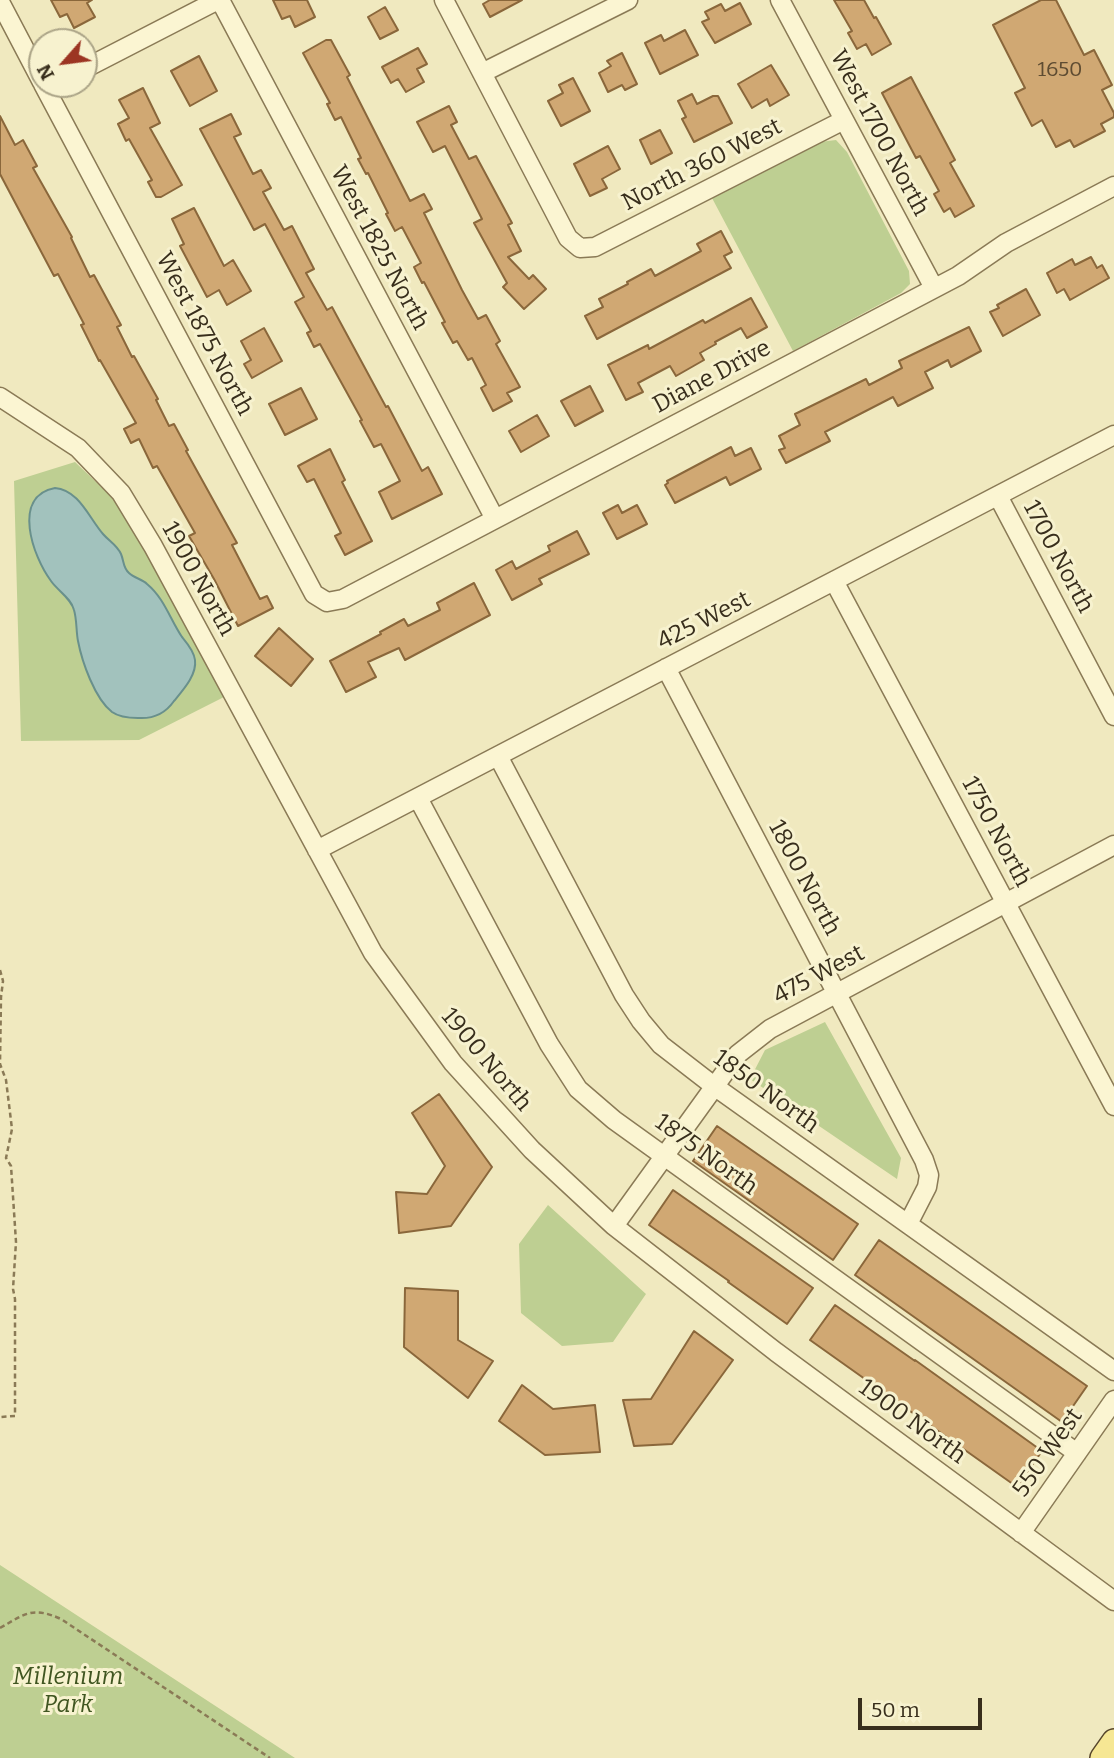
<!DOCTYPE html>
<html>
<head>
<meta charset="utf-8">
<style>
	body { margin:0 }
	#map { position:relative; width:1114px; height:1758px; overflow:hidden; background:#f0e9bf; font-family:Bitter,serif }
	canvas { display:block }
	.north { position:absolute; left:28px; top:28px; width:70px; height:70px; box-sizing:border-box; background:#f7f2cf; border:2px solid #aba487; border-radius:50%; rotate:242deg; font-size:19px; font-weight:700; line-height:28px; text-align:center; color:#382e1c }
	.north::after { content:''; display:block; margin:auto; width:24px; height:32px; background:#9c3523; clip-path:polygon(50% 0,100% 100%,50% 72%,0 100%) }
	.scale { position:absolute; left:858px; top:1698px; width:124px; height:32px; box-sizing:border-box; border:4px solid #382e1c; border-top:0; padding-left:9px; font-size:21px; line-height:24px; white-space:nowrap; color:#382e1c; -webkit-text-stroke:5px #f7f2cf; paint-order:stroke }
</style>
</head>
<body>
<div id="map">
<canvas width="1114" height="1758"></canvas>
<div class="north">N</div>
<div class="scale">50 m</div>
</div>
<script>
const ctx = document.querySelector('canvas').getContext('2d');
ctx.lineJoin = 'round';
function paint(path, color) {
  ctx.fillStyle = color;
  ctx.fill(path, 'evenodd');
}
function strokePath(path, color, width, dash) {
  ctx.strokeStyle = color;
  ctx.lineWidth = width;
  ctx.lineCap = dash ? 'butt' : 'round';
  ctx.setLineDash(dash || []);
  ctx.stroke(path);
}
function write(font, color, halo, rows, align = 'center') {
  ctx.font = font + ' Bitter,serif';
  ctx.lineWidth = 6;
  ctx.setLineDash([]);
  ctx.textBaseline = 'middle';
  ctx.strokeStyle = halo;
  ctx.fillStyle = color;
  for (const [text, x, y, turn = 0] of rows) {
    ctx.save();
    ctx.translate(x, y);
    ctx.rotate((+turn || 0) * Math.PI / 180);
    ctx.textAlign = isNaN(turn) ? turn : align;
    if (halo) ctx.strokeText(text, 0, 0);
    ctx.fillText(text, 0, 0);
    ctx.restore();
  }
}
paint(new Path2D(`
	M836 140 847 152 909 271 910 284 901 293 793 351 712 198 820 142Z
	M75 462 116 501 148 552 224 697 139 740 21 741 14 481Z
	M825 1022 901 1158 897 1179 750 1079 765 1050Z
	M548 1205 646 1294 613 1342 562 1346 521 1313 519 1244Z
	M0 1565 295 1758H0Z`), '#becf92');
const water = new Path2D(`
	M55 488C79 490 89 518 103 534 109 541 117 545 121 554 124 561 123 568 129 573 134 578 142 579 147 584 164 598 170 619 182 637 187 643 194 651 195 660 197 675 183 690 174 701 165 714 153 719 138 718 129 718 119 717 112 712 95 699 82 662 78 641 76 631 77 620 74 610 71 598 58 591 51 581 33 557 11 496 55 488Z`);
paint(water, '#a2c2bd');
strokePath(water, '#69908c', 2);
const building = new Path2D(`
	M51 0H92L87 3 95 17 74 28 67 14 60 17Z
	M273 0H307L315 17 295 27 290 16 282 19Z
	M490 0H522L490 17 483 4Z
	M834 0H864L874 18 876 17 891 44 872 55 866 44 857 49 848 33 852 31Z
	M1041 0H1056L1084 55 1094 50 1112 85 1102 90 1114 113V117L1101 124 1105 131 1074 147 1070 140 1056 147 1042 120 1032 126 1015 93 1025 88 993 25Z
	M740 3 751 24 715 43 702 22 709 19 705 12 721 4 725 11Z
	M385 7 398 30 380 39 368 17Z
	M685 30 698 55 660 74 645 43 661 35 664 41Z
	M326 40H331L350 75 347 77 410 201 424 194 432 209 424 213 462 290 478 319 486 315 500 341 496 344 520 387 507 393 512 401 493 411 481 388 486 385 472 358 468 360 457 341 453 343 442 323 445 322 424 282 422 283 414 267 421 263 402 227 395 231 386 214 388 213 368 173 366 174 358 159 361 158 341 117 335 120 327 104 330 103 303 53Z
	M418 48 427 64 417 69 424 82 406 92 398 79 391 83 382 67Z
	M622 53 637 84 625 90 622 85 608 92 599 73 611 66 607 61Z
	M199 56 217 91 190 106 171 71Z
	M771 65 789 95 770 106 767 99 752 108 738 84Z
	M911 77 955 160 950 163 974 206 955 217 950 208 944 212 934 194 939 191 920 156 916 158 882 93Z
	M573 78 590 111 561 126 548 101 563 93 559 85Z
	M143 88 160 123 150 128 182 185 161 197H156L148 182 152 180 129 139 126 141 118 124 129 118 119 100Z
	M692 94 697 104 713 96H718L732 123 694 142 682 119 686 117 678 101Z
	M449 106 457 122 451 125 469 159 476 156 512 223 508 225 521 251 508 257 529 279 533 275 546 289 524 309 503 287 507 283 474 223 482 219 445 146 433 152 417 122Z
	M231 114 241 134 234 137 253 174 261 170 271 188 263 192 284 230 292 226 314 269 306 273 327 310 332 307 386 407 388 406 422 471 428 467 442 494 392 519 379 492 400 481 381 444 374 447 360 421 362 420 320 344 314 347 307 333 311 331 295 302 304 297 265 224 254 230 200 129Z
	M0 116 15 145 23 140 37 166 33 168 72 237 71 238 90 277 94 275 121 325 117 327 132 357 134 356 158 399 156 400 169 426 174 424 188 450 186 451 237 543 232 545 260 599 267 596 273 608 238 626 214 579 189 536 195 533 157 466 153 468 139 439 131 443 124 429 136 423 100 360 99 361 81 325 84 324 58 274 54 276 0 174Z
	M660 130 672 153 651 164 640 140Z
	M608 146 620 169 602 179 607 188 590 196 574 164Z
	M194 208 224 266 233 260 251 291 227 305 219 290 207 297 180 246 184 244 172 219Z
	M721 231 732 252 724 256 731 268 597 339 585 316 603 307 599 299 628 284 627 282 651 269 655 276 701 251 697 244Z
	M1091 257 1097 268 1102 265 1109 278 1070 300 1064 289 1057 293 1047 273 1072 259 1075 265Z
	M1026 289 1040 315 1003 336 990 312 999 308 997 305Z
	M751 298 767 327 747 338 741 328 715 342 716 344 700 353 704 360 676 376 670 366 638 383 643 392 626 400 608 365 648 345 649 349 703 320 705 323Z
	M969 327 981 351 951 367 948 360 925 372 933 388 898 406 893 397 825 432 830 441 786 463 779 450 785 448 779 436 800 425 795 414 866 379 869 385 902 368 899 361Z
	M264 328 282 361 252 378 244 364 251 360 241 341Z
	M590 386 603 411 575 426 561 401Z
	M301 388 317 419 285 435 269 404Z
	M537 415 549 436 521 452 509 431Z
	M731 447 735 456 751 448 761 469 730 485 726 477 675 503 665 485 668 483 667 481Z
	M330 449 345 480 342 482 372 541 345 555 335 536 341 533 314 479 307 482 298 466Z
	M618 505 622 513 637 505 647 524 617 539 603 513Z
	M577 531 589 554 539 579 542 584 512 600 496 570 512 561 516 569 550 551 548 546Z
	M474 583 490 615 405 660 399 648 368 662 376 677 346 692 330 661 381 634 380 632 404 619 408 626 440 610 437 603Z
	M279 628 313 659 291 686 255 656Z
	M439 1094 492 1167 451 1226 399 1233 396 1192 427 1194 445 1166 412 1113Z
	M717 1126 858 1224 833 1260 693 1161Z
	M673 1190 813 1288 787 1324 728 1282 729 1281 649 1225Z
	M879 1240 1087 1386 1062 1422 855 1275Z
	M405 1288 458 1291V1340L493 1361 468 1398 404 1347Z
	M835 1305 915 1361V1360L1042 1451 1017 1487 810 1340Z
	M694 1331 733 1360 672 1444 634 1446 623 1400 651 1399Z
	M522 1385 553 1409 595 1405 600 1452 545 1455 499 1421Z`);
paint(building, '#d0a873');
strokePath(building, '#8a673b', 2);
const minor = new Path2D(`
	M220 0 495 519
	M444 0 568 238 580 248 595 247 844 120
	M780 0 934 288
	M0 2 42 82
	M84 69 218 0
	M482 73 628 0
	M43 84 314 594 327 602 343 599 958 276 1006 243 1114 186
	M0 397 78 448 121 493 153 546 373 953 453 1063 532 1150 614 1226 776 1352 1114 1601
	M998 496 1114 716
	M834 581 1114 1106
	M666 668 924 1160 929 1175 927 1187 908 1224
	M498 756 624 995 641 1021 661 1045 714 1086 1114 1371
	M418 798 549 1044 578 1089 614 1120 1077 1453
	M317 850 1114 435
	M614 1226 738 1054 770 1029 1114 845
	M1021 1533 1114 1400`);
const major = new Path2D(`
	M1102 1758 1114 1741`);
strokePath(minor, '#8a7a56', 21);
strokePath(major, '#57462b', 26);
strokePath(new Path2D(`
	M0 970 3 981 1 997 0 1064 6 1080 12 1129 6 1158 11 1166 16 1242 13 1289 15 1299V1416L0 1417
	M0 1628C25 1614 32 1606 61 1619L270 1758`), '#8a7a56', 2.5, [5, 3.5]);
strokePath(minor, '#fbf5d2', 18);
strokePath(major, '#f6e794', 23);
write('21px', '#5e4c32', null, [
	["1650",1060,70]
]);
write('24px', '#382e1c', '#f7f2cf', [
	["West 1700 North",879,133,62],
	["North 360 West",702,165,-27],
	["West 1825 North",379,248,62],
	["West 1875 North",204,334,62],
	["Diane Drive",712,377,-28],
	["1700 North",1058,557,62],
	["1900 North",198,579,61],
	["425 West",704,621,-27],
	["1750 North",996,832,62],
	["1800 North",804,878,62],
	["475 West",819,975,-28],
	["1900 North",486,1060,50],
	["1850 North",766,1092,36],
	["1875 North",706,1155,36],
	["1900 North",912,1422,36],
	["550 West",1048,1453,-55]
]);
write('italic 24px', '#405621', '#f7f2cf', [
	["Millenium",68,1677],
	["Park",68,1705]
]);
</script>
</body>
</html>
